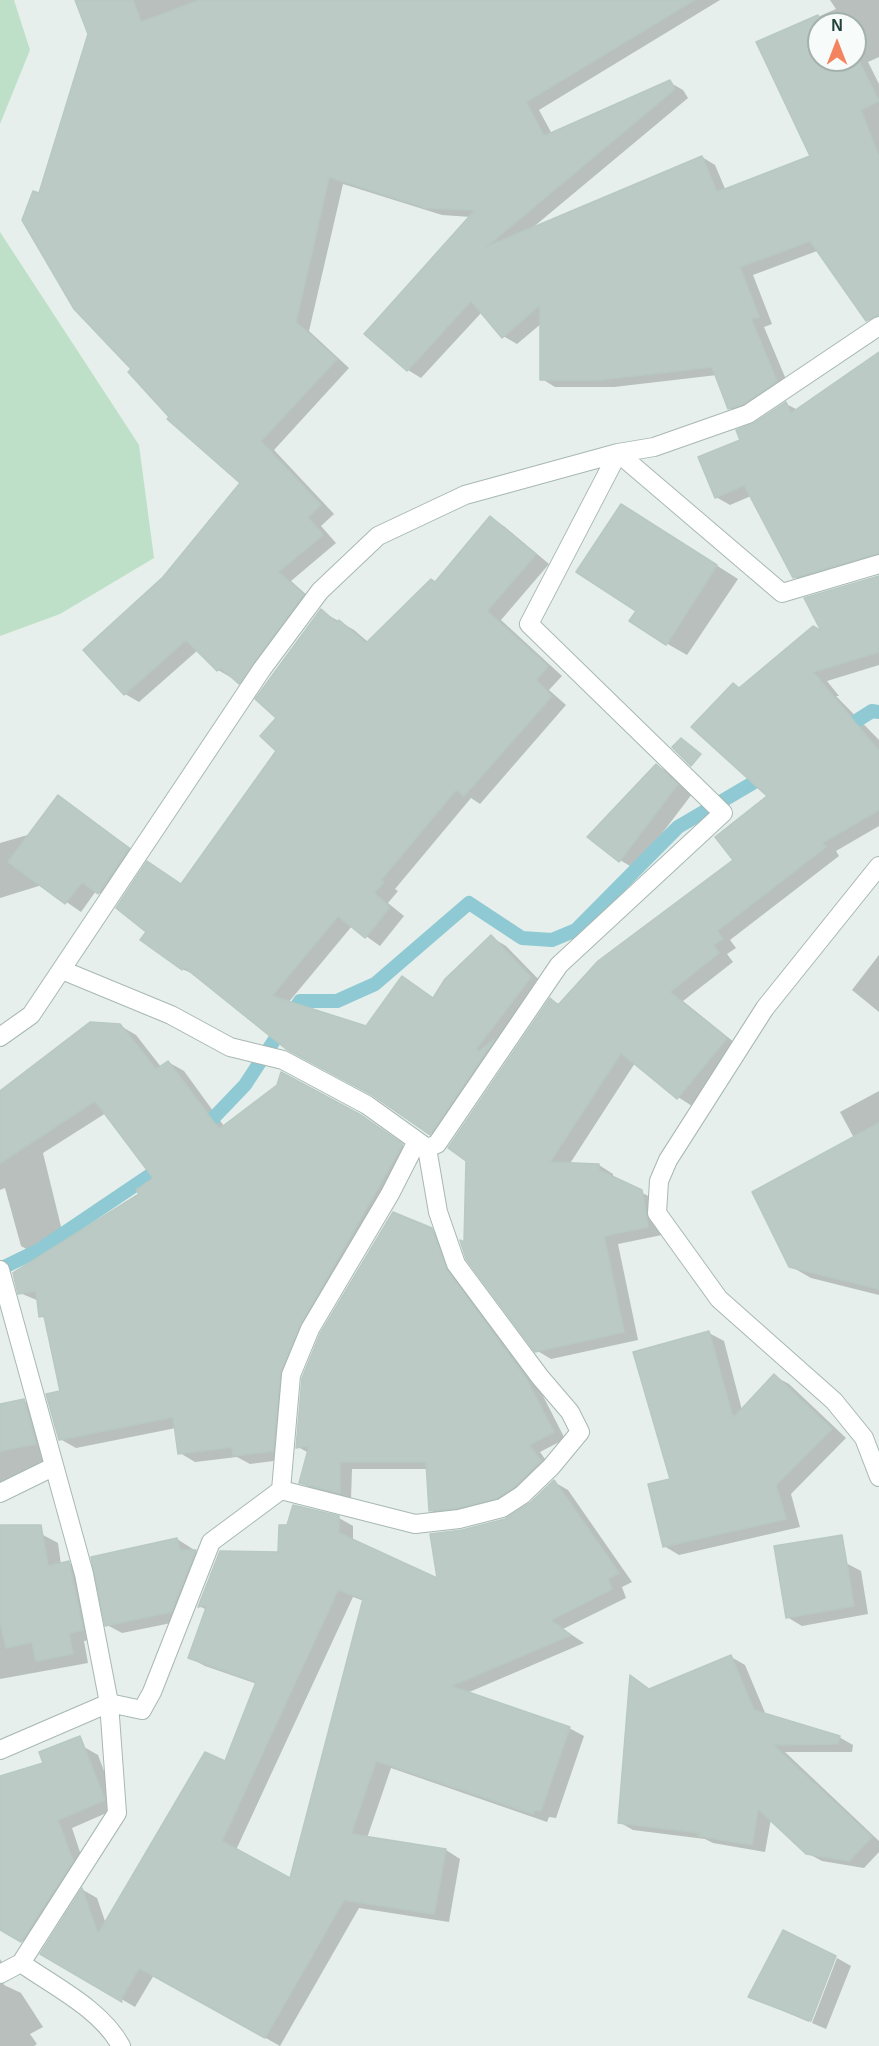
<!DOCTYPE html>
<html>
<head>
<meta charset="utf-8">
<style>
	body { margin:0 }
	#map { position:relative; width:879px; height:2046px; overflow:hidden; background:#e6efeb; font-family:Arial,sans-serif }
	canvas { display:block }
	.north { position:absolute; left:807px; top:12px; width:60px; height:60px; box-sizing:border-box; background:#f7fbf9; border:2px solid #a3b1ad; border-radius:50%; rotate:0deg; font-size:16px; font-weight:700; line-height:24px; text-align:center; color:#24423a }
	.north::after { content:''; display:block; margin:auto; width:21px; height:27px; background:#f4845f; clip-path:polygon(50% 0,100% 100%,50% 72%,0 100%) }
</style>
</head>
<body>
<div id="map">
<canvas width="879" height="2046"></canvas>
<div class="north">N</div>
</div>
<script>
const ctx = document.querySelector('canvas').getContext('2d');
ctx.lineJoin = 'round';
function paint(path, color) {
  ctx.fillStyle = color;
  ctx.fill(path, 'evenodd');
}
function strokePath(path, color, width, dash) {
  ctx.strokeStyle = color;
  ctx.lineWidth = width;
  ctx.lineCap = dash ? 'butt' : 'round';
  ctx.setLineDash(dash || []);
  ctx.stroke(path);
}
paint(new Path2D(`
	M0 0H14L30 50 0 124Z
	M0 232 139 445 154 558 60 614 0 636Z`), '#bfe0c8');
paint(new Path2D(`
	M77 0H720L539 110 552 134 669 82 683 90 688 98 531 229 702 157 715 165 726 191 812 157 758 43 836 9 830 0H879V57L868 62 879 84V302L817 251 753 275 772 324 764 327 790 389 743 416 729 408 717 375 614 387H555L542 379V323L517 344 503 336 482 312 421 378 408 370 471 217 442 215 343 184 309 331 349 368 274 450 334 514 321 526 336 543 291 581 316 603 253 690 218 670 198 650 139 702 125 694 85 650 164 578 243 483 133 369 39 195 89 34ZM819 24H855V60H819Z
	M879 354V564L808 585 794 577 751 496 730 505 716 497 742 440 755 425 786 404 798 410Z
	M491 518 505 527 549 564 501 620 562 676 549 690 566 705 480 804 471 798 395 889 398 891 388 903 404 916 380 946 352 926 288 1003 367 1028 402 978 435 999 491 937 506 946 545 986 445 1142 198 976 182 969 148 932V863L182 885 278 751V718L321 611 354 630 368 642 436 583Z
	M642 518 738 579 687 655 666 643 638 611Z
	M879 577V665L827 681 839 696H836L879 740V826L836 851 839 856 730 940 736 948 727 954 733 962 683 1001 740 1047 692 1106 678 1097 635 1063 569 1165H599L613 1174V1178L656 1200 662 1235 618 1244 638 1340 551 1359 536 1350 466 1245 551 1000 561 1005 735 860 769 796 733 685 741 689 825 634Z
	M657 766 672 774 692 794 635 869 620 860Z
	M59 797 143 857 114 902 96 891 81 912 42 885 0 898V843L31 834Z
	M879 955V1012L852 990Z
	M119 1025 136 1035 161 1067 168 1062 184 1071 224 1126 360 1116 417 1155 315 1334 295 1383 289 1459 250 1464 237 1457 195 1462 180 1453 176 1428 76 1448 60 1439 62 1393 47 1320 41 1316 39 1301 20 1293 48 1252 37 1255 21 1246 5 1188 0 1190V1095ZM106 1113 155 1179 141 1195 65 1243 43 1153Z
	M879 1091V1295L811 1278 790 1266 854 1138 840 1112Z
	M431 1230 444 1237 538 1386 565 1439 540 1452 552 1469 527 1493 442 1517 430 1510 427 1469H352L351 1499 312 1489 300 1482 309 1453 298 1447Z
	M709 1333 724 1341 742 1410 774 1376 789 1384 846 1438 791 1494 800 1527 679 1555 664 1546Z
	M24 1401 39 1409 46 1473 0 1501V1405Z
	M554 1482 568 1490 632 1582 622 1587 626 1598 563 1629 584 1643 467 1693 569 1728 584 1736 556 1818 549 1817 547 1822 391 1768 367 1838 446 1850 460 1859 449 1922 359 1908 280 2046 154 1975 135 2007 42 1953 83 1890 97 1898 106 1924 226 1763 257 1684 205 1666 190 1658 207 1610 199 1606 339 1518 353 1526V1542L439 1580 462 1531 506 1520 531 1504ZM353 1597 364 1601 291 1880 236 1850Z
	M43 1535 58 1543 61 1565 69 1563 84 1572 98 1638 84 1641 88 1663 0 1679V1549Z
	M177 1539 210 1560 186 1620 122 1633 107 1625Z
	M846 1563 861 1571 868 1614 802 1626 787 1617Z
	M731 1657 745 1665 766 1715 839 1737 853 1745 852 1752H785L879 1841V1852L864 1868 822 1861 807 1853 771 1819 765 1852 713 1843 705 1839 633 1830 619 1822 632 1678 655 1694Z
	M84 1747 98 1755 118 1808 72 1828 86 1870 36 1949 0 1928V1780Z
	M834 1957 809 2022 750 1997Z
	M837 1958 851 1966 826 2029 812 2023Z
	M0 1959 9 1973 3 1982 4 1985 21 1993 43 2027 30 2034 37 2044 34 2046H0Z`), '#0003');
strokePath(new Path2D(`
	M839 732 872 711 879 712
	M201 1131 245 1085 300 1001H337L375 984 469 903 522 938 552 940 576 930 678 827 768 774
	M0 1269 39 1250 165 1165`), '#8ec9d4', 14);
const building = new Path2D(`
	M75 0H133L141 22 200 0H694L526 102 544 136 670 80 675 89 486 247 702 156 717 192 810 156 756 42 818 15 822 24H819V60H855V53L879 101 861 110 879 157V315L866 321 810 241 740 267 759 317 751 319 777 381 743 404 728 409 712 367 599 380H540V305L502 338 471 301 407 371 364 334 475 210 426 208 329 177 296 322 337 359 261 441 321 505 308 517 323 535 278 572 304 594 239 684 221 668 217 671 186 640 124 695 83 650 163 577 240 483 167 419 169 417 128 372 131 369 74 309 22 220 33 191 39 193 88 34Z
	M879 352V553L793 578 744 485 715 498 698 457 740 440 736 430 754 423 786 402 791 413Z
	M621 504 717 565 666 645 629 621 636 611 576 572Z
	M490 516 536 554 487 611 548 666 536 680 552 696 464 796 456 790 381 880 384 882 374 893 390 907 365 938 338 916 272 996 366 1026 402 976 433 998 445 979 491 935 531 977 476 1049 478 1052 494 1040 430 1135 372 1095 286 1049 184 967 182 970 140 940 146 932 116 908 147 861 181 884 276 751 260 736 276 718 255 699 321 609 337 623 339 620 366 643 431 579 435 582Z
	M879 576V652L813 672 879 751V810L822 843 826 847 717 931 723 939 713 945 719 953 670 992 727 1038 677 1099 621 1053 550 1162 599 1164V1170L642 1190 648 1227 604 1236 624 1332 535 1352 466 1259 460 1240 464 1242 466 1161 448 1148 550 998 558 1005 598 961 733 860 715 837 767 796 691 727 733 683 739 688 813 626 821 631 804 598Z
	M681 738 701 754 691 766 672 747Z
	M656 764 678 784 619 862 587 837Z
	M58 795 129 848 98 894 82 882 65 904 8 862Z
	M90 1022 120 1024 156 1069 168 1061 219 1129 277 1085 281 1072 361 1115 403 1144 300 1325 280 1374 273 1451 233 1456 232 1447 178 1454 173 1417 59 1440 46 1394 60 1391 44 1316 39 1317 36 1291 18 1294 13 1273 139 1194 136 1190 153 1178 95 1101 0 1163V1091Z
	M879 1123V1289L789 1267 752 1192Z
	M393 1212 432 1228 447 1270 526 1378 554 1432 529 1445 541 1461 515 1486 497 1498 457 1508 429 1511 426 1462H340V1493L299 1483 309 1446 296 1448 302 1378 320 1334Z
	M709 1331 733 1418 774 1374 832 1429 776 1485 786 1519 663 1547 648 1484 670 1479 633 1352Z
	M24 1399 36 1444 0 1451V1404Z
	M554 1480 619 1573 608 1579 612 1589 551 1620 571 1635 451 1686 570 1727 541 1811 534 1810 533 1814 376 1761 351 1834 446 1849 434 1914 344 1900 265 2038 139 1968 121 1999 122 2002 40 1954 82 1888 98 1934 205 1752 225 1761 256 1682 188 1658 207 1605 198 1607 220 1551 278 1552 279 1525H287L293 1505 339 1516V1533L437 1578 430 1534 462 1530 505 1519 530 1503ZM338 1590 363 1599 290 1878 222 1841Z
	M0 1525H41L48 1566 69 1561 83 1630 69 1633 73 1654 36 1661 32 1642 6 1648 0 1621Z
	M842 1535 854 1606 786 1618 774 1546Z
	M177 1538 180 1550H196L171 1612 105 1626 91 1557Z
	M731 1655 754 1710 840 1736 838 1744 773 1745 872 1837 849 1861 806 1854 758 1809 752 1845 698 1836 700 1833 618 1823 630 1675 649 1689Z
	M80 1736 105 1800 58 1820 73 1861 21 1942 0 1930V1776L43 1763 39 1752Z
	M783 1930 836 1956 811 2021 748 1997Z`);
paint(building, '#bbcac4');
strokePath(building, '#b8c9c2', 1.5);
const minor = new Path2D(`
	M618 453 782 593 879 564
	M879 866 765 1008 668 1160 659 1181 657 1213 719 1299 834 1401 864 1438 879 1477
	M62 970 171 1015 230 1047 283 1060 367 1105 427 1148
	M0 1037 31 1015 262 669 320 591 378 536 465 495 618 453 654 447 748 414 879 326
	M0 1270 84 1574 109 1703 117 1813 21 1963 0 1974
	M281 1490 291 1375 310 1329 390 1194 415 1145 427 1148
	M0 1493 53 1467
	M0 1750 109 1703 142 1710 152 1692 211 1542 281 1490 415 1524 459 1519 502 1508 522 1495 551 1467 580 1432 570 1412 540 1377 456 1264 438 1212 427 1148 437 1144 559 965 723 813 529 624 618 453
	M21 1963C55 1987 101 2009 121 2046`);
strokePath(minor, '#a8b8b2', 20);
strokePath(minor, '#fff', 18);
</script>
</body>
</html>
